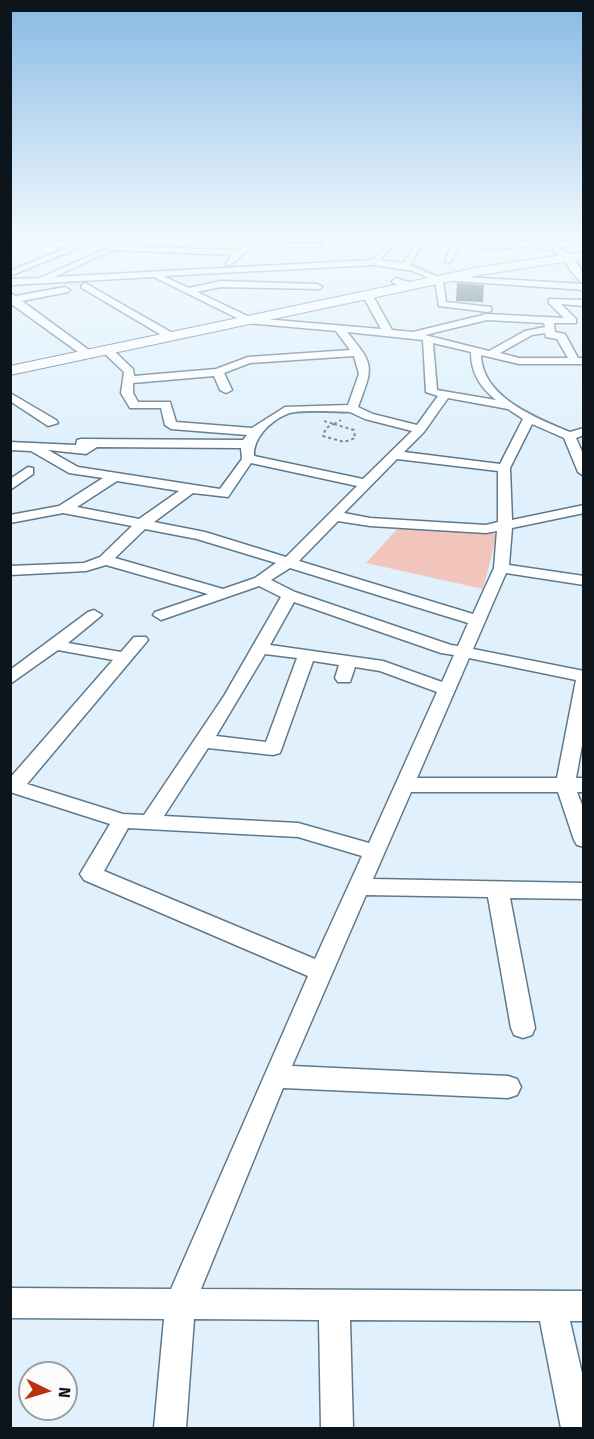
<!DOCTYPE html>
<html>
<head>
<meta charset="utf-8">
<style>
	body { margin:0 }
	#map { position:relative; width:594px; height:1439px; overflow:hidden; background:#e0f1fd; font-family:"Fira Sans",sans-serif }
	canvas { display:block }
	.frame { position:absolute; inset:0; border:12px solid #0b151b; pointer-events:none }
	.north { position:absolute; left:18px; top:1361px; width:60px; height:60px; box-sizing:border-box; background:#fbfbfb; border:2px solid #9b9fa1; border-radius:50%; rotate:95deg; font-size:16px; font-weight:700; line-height:24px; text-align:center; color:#0b151b }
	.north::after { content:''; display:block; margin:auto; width:21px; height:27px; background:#bb310e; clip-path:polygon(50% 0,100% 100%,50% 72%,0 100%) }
</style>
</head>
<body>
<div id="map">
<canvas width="594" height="1439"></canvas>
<div class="frame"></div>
<div class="north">N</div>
</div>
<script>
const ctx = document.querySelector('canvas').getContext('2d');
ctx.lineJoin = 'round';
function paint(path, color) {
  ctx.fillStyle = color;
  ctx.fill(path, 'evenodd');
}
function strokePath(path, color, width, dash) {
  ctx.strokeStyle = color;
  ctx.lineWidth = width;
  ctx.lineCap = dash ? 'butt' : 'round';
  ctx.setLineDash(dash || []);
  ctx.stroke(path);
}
paint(new Path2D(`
	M399 527 497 534 483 589 366 563Z`), '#f1c5bb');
paint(new Path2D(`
	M457 283 484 285 483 302 456 301Z`), '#41596a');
const minor = new Path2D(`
	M85 240H97L10 276V271L69 247 47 245 44 241 78 243Z
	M249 240H259L230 266 226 263 232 255 113 250 54 277 372 260 388 244 392 246 380 260 403 263 416 245H422L410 265 443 279 447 276 584 284V290L443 280 446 302 491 307V311L488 312 439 306 435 281 413 271 374 265 163 276 189 288 221 281 317 284 322 287 320 289 221 287 197 292 252 318 381 329 363 296 368 293 373 296 392 330 413 332 487 314 564 318 549 303V299L584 300V306L561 304 576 319V323H554L555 332 565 334 578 358H584V364H519L481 355C482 397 536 418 570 432L584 428V435L576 438 584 456V476L578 472 564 438 532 424 510 468 512 520 584 505V513L512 528 509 565 584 576V585L506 573 473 649 584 671V734L576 778H584V792H577L584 810V847L577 845 574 840 558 792H411L373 879 584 883V899L510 898 535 1028 532 1035 523 1038 514 1035 511 1028 488 897 366 895 292 1066 508 1076 517 1079 521 1087 517 1095 508 1098 283 1088 201 1289 584 1291V1321H570L584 1382V1428H561L540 1321 350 1320 353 1428H321L319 1320 194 1319 186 1428H154L164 1319 10 1318V1288L171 1289 308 976 84 880 80 874 110 824 10 792V778L113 660 58 650 10 684V670L88 612 94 610 102 615 68 643 121 652 134 637H146L148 640 27 784 123 814 144 815 224 696 281 597 259 586 161 620 153 615 155 612 208 594 106 565 86 571 10 575V566L84 563 100 557 132 526 63 513 10 523V515L59 506 103 478 69 473 31 451 10 450V442L76 445 77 440 81 439 243 440 247 435 171 429 165 425 161 408H130L121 393 124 372 104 353V349H112L133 369 134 376 216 369 248 357 350 350 336 331 247 323 154 277 10 285V279L40 278 123 241 127 243 123 246 236 250ZM487 320 544 323 545 327 525 331 489 351 425 335ZM347 332 423 340 426 392 438 396 417 425 373 414 358 407C374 365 374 365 347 332ZM545 333 546 337 557 339 568 358H519L500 353 532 335ZM433 343 471 352C471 373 480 387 496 400L437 390ZM354 356 359 374 348 405 285 407 252 428 176 422 170 402H138L133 393V383L214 376 220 390 226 393 232 390 224 373 250 363ZM448 398 508 409 523 419 500 464 404 452 424 432ZM350 412 365 419 412 431 363 479 254 456C253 438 270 421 287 414 300 409 335 412 350 412ZM97 447 241 448 242 459 220 489 78 467 48 450 86 454ZM397 459 498 471V522L486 525 370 518 344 513ZM251 463 357 486 286 557 205 532 154 522 193 493 228 497ZM117 481 179 491 139 519 77 507ZM338 521 370 526 486 533 497 531 494 568 473 614 299 561ZM145 529 197 539 276 563 255 578 223 589 115 558ZM290 568 468 623 458 646 451 645 295 592 271 580ZM294 602 441 653 454 655 442 682 383 661 270 645ZM265 654 297 658 266 742 216 736ZM469 658 576 680 557 778H417ZM313 661 339 665 335 678 338 682H350L355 667 380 671 437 692 369 843 298 823 164 816 208 748 273 755 280 753ZM128 828 298 837 362 856 315 959 104 871Z
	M453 240 489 245 514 240 545 244 584 240V244L557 247C572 254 584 267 584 284 571 276 567 258 551 251 522 239 489 258 460 242L451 262H445Z
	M283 243H319L323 245 319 247H280Z
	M396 278 415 284 416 286 412 289 393 283 392 281Z
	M85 283 176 335 177 337 168 339 82 288 81 286Z
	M65 287 70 290 68 292 22 301 93 353V357H85L10 303V293L16 296Z
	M10 393 56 420 58 423 48 426 10 401Z
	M28 467 33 468V474L10 490V479Z`);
const secondary = new Path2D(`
	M584 252V259L480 275 10 375V366L480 267Z`);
strokePath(minor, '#60798a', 3);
strokePath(secondary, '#60798a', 2);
strokePath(new Path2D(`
	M324 421 334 424
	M334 424 354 430 355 438 344 442 323 436 326 428Z
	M334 424 341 420`), '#77848e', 2, [3, 3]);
paint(minor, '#fff');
paint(secondary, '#fff');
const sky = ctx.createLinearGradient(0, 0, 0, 442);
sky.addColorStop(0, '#88b9e4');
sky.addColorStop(0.54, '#f1f9fe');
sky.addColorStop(1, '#f1f9fe00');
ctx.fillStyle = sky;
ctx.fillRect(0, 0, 594, 442);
</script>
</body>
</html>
